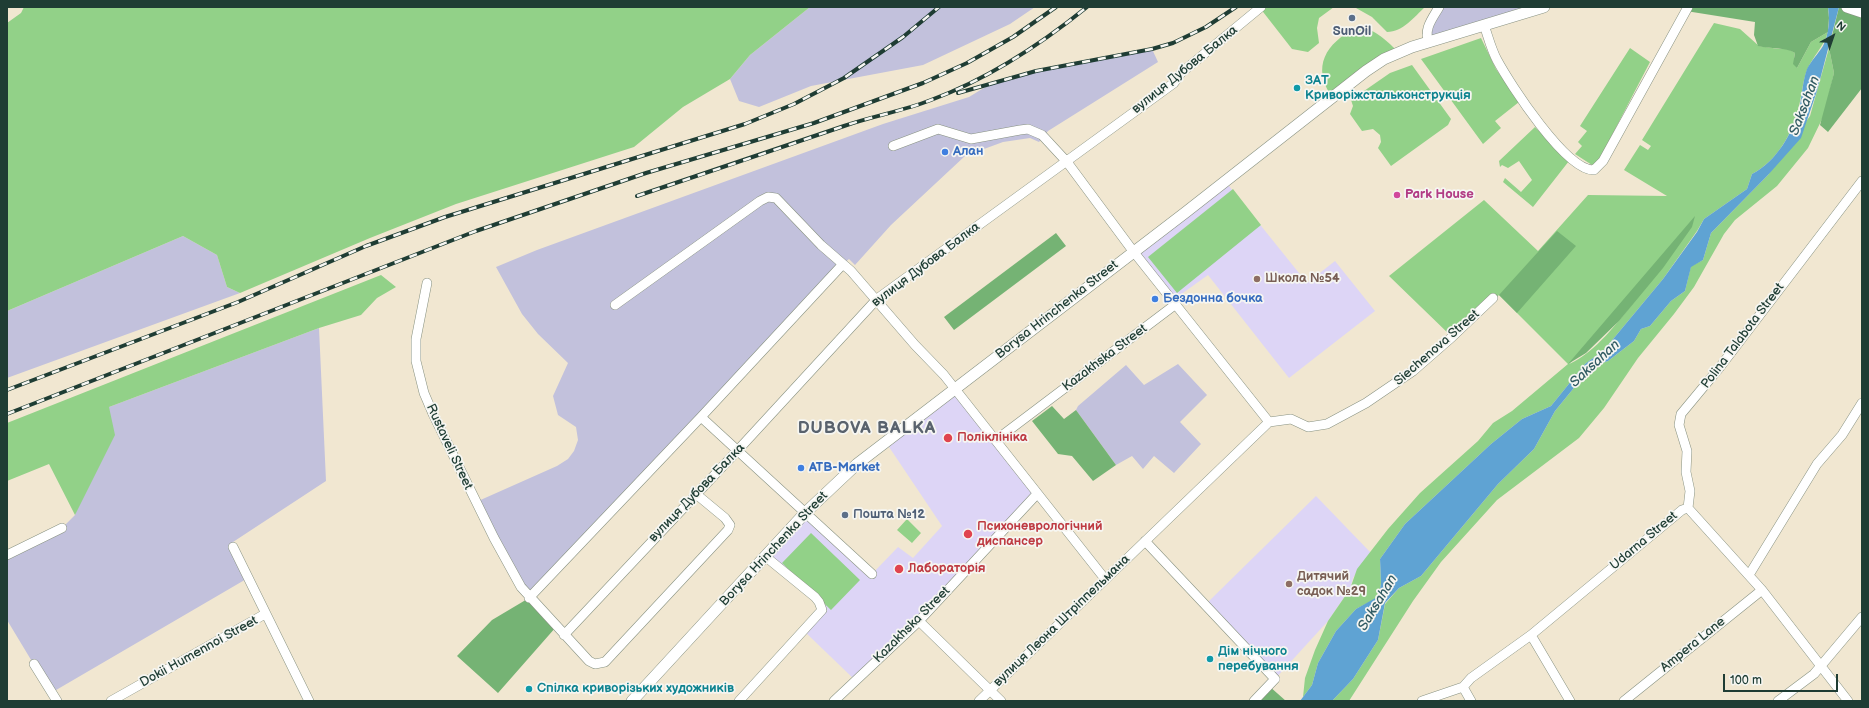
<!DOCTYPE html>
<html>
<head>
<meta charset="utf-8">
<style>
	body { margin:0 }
	#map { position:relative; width:1869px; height:708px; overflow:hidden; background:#f1e7d1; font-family:"Balsamiq Sans",sans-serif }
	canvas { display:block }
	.frame { position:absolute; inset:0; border:8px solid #1f3d34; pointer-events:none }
	.north { position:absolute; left:1813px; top:16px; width:40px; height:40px; -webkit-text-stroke:3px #f6f6f2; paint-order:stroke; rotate:40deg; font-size:11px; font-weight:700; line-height:16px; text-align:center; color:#1f3d34 }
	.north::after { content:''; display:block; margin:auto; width:14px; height:18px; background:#1f3d34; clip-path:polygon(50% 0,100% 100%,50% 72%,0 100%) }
	.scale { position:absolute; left:1723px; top:674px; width:115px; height:18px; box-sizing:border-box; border:2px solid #1f3d34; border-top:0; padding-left:5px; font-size:12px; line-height:14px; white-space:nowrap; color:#1f3d34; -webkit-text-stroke:3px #f6f6f2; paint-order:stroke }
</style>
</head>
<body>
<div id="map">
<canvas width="1869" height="708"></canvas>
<div class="frame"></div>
<div class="north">N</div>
<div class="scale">100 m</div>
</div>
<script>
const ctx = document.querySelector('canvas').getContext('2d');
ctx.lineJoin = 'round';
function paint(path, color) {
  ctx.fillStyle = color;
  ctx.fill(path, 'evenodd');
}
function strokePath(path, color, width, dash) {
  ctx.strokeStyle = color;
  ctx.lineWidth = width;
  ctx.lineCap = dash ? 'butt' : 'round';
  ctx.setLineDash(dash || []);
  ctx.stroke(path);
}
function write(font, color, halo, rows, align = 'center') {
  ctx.font = font + ' "Balsamiq Sans",sans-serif';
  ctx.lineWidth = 3.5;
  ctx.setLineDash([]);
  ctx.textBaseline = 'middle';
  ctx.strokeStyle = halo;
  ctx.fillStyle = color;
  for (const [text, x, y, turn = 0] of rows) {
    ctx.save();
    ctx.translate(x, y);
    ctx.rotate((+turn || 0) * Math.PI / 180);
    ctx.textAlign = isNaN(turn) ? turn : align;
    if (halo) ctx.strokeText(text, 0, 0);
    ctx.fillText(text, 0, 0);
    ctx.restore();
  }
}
paint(new Path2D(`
	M1225 181 1307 283 1335 261 1375 311 1289 378 1208 275 1173 300 1133 251Z
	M955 388 1037 494 856 681 804 631 822 606 766 557 805 513 872 574 898 547 913 558 942 526 885 441Z
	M1316 496 1371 553 1353 578 1350 589 1328 621 1275 679 1206 604Z`), '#ddd5f6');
paint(new Path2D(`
	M810 7H1035L1010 24 923 65 811 86 759 107 739 101 730 79 750 55Z
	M1439 7H1544L1429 42 1427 31Z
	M1152 49 1158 62 1048 131 1039 142 1030 138 1003 142 965 156 891 225 855 265 849 259 843 264 529 598 476 502 557 466 568 459 574 451 578 440 576 427 558 415 553 396 568 363 538 334 522 314 496 267 537 250 883 124 969 97 992 83 1036 71Z
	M183 236 217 255 227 287 240 293 7 378V311Z
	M319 328 326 481 233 542 248 578 51 693 7 620V555L62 528 75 515 109 407Z
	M1178 364 1207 395 1180 422 1201 444 1174 473 1154 456 1143 469 1132 456 1116 465 1076 410 1078 406 1126 365 1144 385Z`), '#c2c1dc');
paint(new Path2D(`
	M24 7H810L750 55 730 79 683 107 634 147 456 204 370 238 240 293 227 287 217 255 183 236 7 311V23L21 13Z
	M1261 7H1425C1414 17 1403 32 1387 32L1372 17 1356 8 1334 7 1319 18 1317 28 1319 43 1308 52 1292 49 1260 8Z
	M1714 23 1740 29 1759 46 1779 49H1788L1795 53 1794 58 1797 68 1811 42 1828 32C1823 48 1813 56 1807 70 1803 80 1802 94 1799 106 1793 133 1777 161 1752 174L1747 189 1704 219 1697 231 1663 279 1604 350 1585 364 1551 406 1522 419 1491 444 1405 524 1380 559 1381 583 1379 597 1356 609 1336 631 1318 663 1312 685 1303 697 1305 678 1315 650 1328 621 1350 589 1357 569 1388 529 1420 493 1478 441 1493 423 1512 411 1568 364 1499 295 1452 337 1389 276 1484 200 1538 251 1588 195 1667 196 1624 170 1640 145 1648 150 1651 146 1642 140ZM1636 299C1619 321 1595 353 1569 364Z
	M1356 28C1373 26 1388 42 1399 53L1332 97C1311 67 1326 43 1356 28Z
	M1481 38 1496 69 1519 102 1495 121 1501 128 1483 144 1421 59Z
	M1630 48 1650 62 1598 162 1592 165 1575 154 1582 146 1578 142 1587 131 1580 126Z
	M1829 48 1834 73 1824 115 1808 148 1777 186 1735 220 1724 234 1694 287 1674 314 1638 358 1604 408 1579 438 1497 500 1441 562 1413 601 1349 701H1332L1353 679 1378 640 1385 604 1399 588 1421 576 1498 484 1534 449 1555 411 1591 367 1608 361 1634 341 1641 329 1650 326 1671 301 1685 291 1691 266 1703 260 1711 233 1768 175 1810 116Z
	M1412 65 1451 119 1448 125 1391 166 1378 148 1381 142 1380 135 1373 129 1362 131 1350 114 1353 106 1351 100 1390 73Z
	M1535 127 1569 161 1533 207 1503 182 1505 178 1521 192 1532 180 1519 161 1508 168 1502 165 1500 167 1499 161Z
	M1233 189 1261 225 1177 293 1148 257Z
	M381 275 396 287 377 298 361 315 319 328 109 407 115 435 75 515 49 464 7 481V423Z
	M907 519 921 533 912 543 897 530Z
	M811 533 860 580 831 610 782 563Z`), '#92d188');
paint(new Path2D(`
	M1688 7H1828L1829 18 1828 32 1811 42 1797 68 1793 64 1795 53C1785 47 1771 49 1758 46L1754 35 1755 22 1686 11Z
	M1839 7H1862V88L1828 132 1820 125 1834 73 1829 48Z
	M1695 216 1692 227 1663 268 1619 321 1586 353 1568 364Z
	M1557 231 1576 246 1517 313 1499 295Z
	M1056 233 1066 246 954 330 944 317Z
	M1052 406 1064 419 1076 410 1116 465 1093 481 1072 456 1058 454 1032 421Z
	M529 598 556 627 498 693 457 656 492 620Z
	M1269 686 1286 701H1254Z`), '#75b374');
paint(new Path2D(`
	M1828 7H1839L1817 91 1801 138 1768 175 1711 233 1703 260 1691 267 1685 291 1671 301 1650 326 1641 329 1634 341 1608 361 1591 367 1555 411 1534 449 1498 484 1421 576 1399 588 1385 603 1378 640 1353 679 1332 701H1300L1312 685 1318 663 1336 631 1356 609 1379 596 1381 583 1380 559 1405 524 1491 444 1522 419 1551 406 1585 364 1604 350 1663 279 1697 232 1704 219 1747 189 1752 174C1777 161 1793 133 1800 105 1802 94 1803 80 1807 69 1811 61 1818 54 1823 46 1829 34 1830 20 1828 7Z`), '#5fa3d3');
const minor = new Path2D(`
	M1484 25C1488 36 1491 49 1497 60 1510 84 1566 171 1594 170L1603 161 1688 7
	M1429 42C1423 29 1433 18 1439 7
	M893 146 938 129 971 139 1020 130 1028 129 1042 135 1067 162 1133 251 1269 422
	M427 283 416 339V361L424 393 433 414 494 538 521 587 589 661 595 664 605 662 728 530 730 525 725 518 696 494
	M615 305 760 201 768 197 776 198 821 245 851 271 915 345 944 375 1105 579
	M701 417 872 574
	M996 440 1176 304
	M1688 508 1690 491 1686 472 1687 451 1679 425 1681 414 1720 367 1862 181
	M1688 508 1762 590 1848 701
	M1145 541 1275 679 1254 701
	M233 547 309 701
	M7 555 62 528
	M1749 575 1817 464 1842 435 1862 403
	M529 598 701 417 843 264
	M919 621 1001 701
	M564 635 738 450 877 299 1174 83 1181 73 1261 7
	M1531 635 1570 701
	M34 664 57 701
	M1463 687 1471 701
	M111 701 265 614
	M739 701 822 610 819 602 815 597 766 557
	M834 701 919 621 1037 494
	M979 701 1269 422 1291 419 1308 427 1327 424 1366 403 1413 371 1452 337 1493 298
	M1422 701 1463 687 1471 678 1531 635 1682 510 1688 508
	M1624 701 1762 590
	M1778 701 1814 674 1862 617`);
const tertiary = new Path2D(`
	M1847 7 1862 12
	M632 701 805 513 857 464 1186 212 1366 71 1384 59 1412 47 1544 7`);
strokePath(minor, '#889282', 10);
strokePath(tertiary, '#889282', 12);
strokePath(minor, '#fff', 9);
strokePath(tertiary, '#fff', 11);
const rail = new Path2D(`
	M958 93 1036 71 1152 49 1173 43 1206 27 1236 7
	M637 196C706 173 775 150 844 126 873 116 903 111 931 100 988 79 1040 45 1087 7
	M7 390 238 302 366 246 445 217 745 124 794 104 844 78 903 37 939 7
	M7 414 476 231 646 173 814 123 923 83 967 63 1013 37 1056 7`);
strokePath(rail, '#1f3d34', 4);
strokePath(rail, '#f6f6f2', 2.5, [8]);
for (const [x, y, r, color] of [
	[1352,18,4,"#5c6f8a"],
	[1297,88,4,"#0f9aa8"],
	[945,152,4,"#3f7fe0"],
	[1397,195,4,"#d1479c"],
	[1257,279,4,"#8d6e63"],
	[1155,299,4,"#3f7fe0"],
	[948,438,5,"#e0444e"],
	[801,468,4,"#3f7fe0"],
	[845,515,4,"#5c6f8a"],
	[968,534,5,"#e0444e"],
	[899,569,5,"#e0444e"],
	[1289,584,4,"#8d6e63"],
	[1210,659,4,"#0f9aa8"],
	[529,689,4,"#0f9aa8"]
]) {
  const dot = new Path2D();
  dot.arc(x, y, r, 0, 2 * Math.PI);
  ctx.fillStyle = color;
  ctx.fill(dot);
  strokePath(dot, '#f6f6f2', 1.5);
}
write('bold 13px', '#4e5e75', '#f6f6f2', [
	["SunOil",1352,32],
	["Пошта №12",853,515,"left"]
]);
write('13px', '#1f3d34', '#f6f6f2', [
	["вулиця Дубова Балка",1185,70,-39],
	["вулиця Дубова Балка",926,265,-37],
	["Borysa Hrinchenka Street",1057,310,-38],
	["Polina Talabota Street",1743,336,-53],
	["Siechenova Street",1437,348,-41],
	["Kazakhska Street",1105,358,-37],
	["Rustaveli Street",449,447,65],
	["вулиця Дубова Балка",697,493,-46],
	["Udarna Street",1644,541,-40],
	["Borysa Hrinchenka Street",774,549,-47],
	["вулиця Леона Штріппельмана",1062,621,-44],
	["Kazakhska Street",912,625,-45],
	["Ampera Lane",1693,645,-39],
	["Dokii Humennoi Street",199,652,-29]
]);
write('bold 13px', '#0d838f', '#f6f6f2', [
	["ЗАТ",1305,81],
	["Криворіжстальконструкція",1305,96],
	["Дім нічного",1218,652],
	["перебування",1218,667],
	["Спілка криворізьких художників",537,689]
], 'left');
write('bold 13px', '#366cbe', '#f6f6f2', [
	["Алан",953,152],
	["Бездонна бочка",1163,299],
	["ATB-Market",809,468]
], 'left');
write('bold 13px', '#b23c85', '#f6f6f2', [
	["Park House",1405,195]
], 'left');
write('bold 13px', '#785e54', '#f6f6f2', [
	["Школа №54",1265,279],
	["Дитячий",1297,577],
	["садок №29",1297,592]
], 'left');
write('bold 13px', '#be3a42', '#f6f6f2', [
	["Поліклініка",957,438],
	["Психоневрологічний",977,527],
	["диспансер",977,542],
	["Лабораторія",908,569]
], 'left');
write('italic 14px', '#325c64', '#f6f6f2', [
	["Saksahan",1805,106,-69],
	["Saksahan",1595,364,-43],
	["Saksahan",1378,603,-59]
]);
ctx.letterSpacing = '1px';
write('bold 17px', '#59626d', '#f6f6f2', [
	["DUBOVA BALKA",867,429]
]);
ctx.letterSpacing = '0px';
</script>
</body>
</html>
